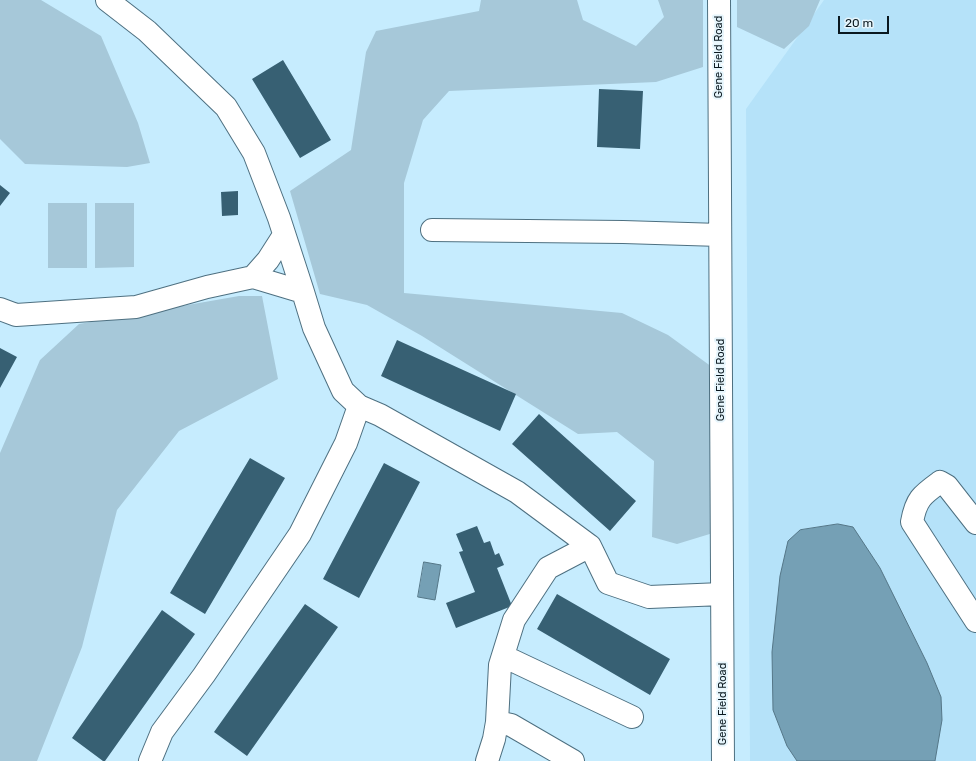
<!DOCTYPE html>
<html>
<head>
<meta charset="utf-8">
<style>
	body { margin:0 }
	#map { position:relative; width:976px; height:761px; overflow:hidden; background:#c6ecfe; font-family:Rubik,sans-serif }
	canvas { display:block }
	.scale { position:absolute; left:838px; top:16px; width:51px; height:18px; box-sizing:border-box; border:2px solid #0a181f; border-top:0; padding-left:5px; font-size:12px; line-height:14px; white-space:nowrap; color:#0a181f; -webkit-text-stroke:3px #e6f5fc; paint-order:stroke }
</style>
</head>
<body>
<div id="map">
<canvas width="976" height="761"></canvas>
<div class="scale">20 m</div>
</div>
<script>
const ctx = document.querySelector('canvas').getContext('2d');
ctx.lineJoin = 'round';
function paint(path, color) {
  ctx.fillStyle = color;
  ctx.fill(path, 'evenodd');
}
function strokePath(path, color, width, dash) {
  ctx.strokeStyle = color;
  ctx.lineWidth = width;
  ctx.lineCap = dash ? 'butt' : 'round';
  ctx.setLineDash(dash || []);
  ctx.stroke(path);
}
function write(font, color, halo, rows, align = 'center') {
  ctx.font = font + ' Rubik,sans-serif';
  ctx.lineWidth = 4;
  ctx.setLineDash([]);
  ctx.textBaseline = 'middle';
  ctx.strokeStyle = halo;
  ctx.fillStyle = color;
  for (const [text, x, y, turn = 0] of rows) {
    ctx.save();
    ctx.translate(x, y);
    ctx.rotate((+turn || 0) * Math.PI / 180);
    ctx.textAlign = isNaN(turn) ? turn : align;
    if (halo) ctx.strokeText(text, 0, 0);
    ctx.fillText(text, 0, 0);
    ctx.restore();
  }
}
paint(new Path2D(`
	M824 0H976V761H750L746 109Z`), '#b5e2f9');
paint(new Path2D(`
	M0 0H41L101 36 138 123 150 163 127 167 25 164 0 139Z
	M481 0H577L583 20 636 46 664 17 658 0H703V67L656 82 449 91 423 120 404 183V293L622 313 668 335 712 367 713 533 677 544 652 537 654 461 617 432 578 434 422 336 367 305 320 294 290 191 351 150 366 52 376 31 479 11Z
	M737 0H820L809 26 784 49 737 27Z
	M48 203H87V268H48Z
	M95 203H134V267L95 268Z
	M239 296H262L278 379 179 431 117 510 82 647 37 761H0V453L40 360 79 324Z`), '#a6c8d9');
const water = new Path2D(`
	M838 524 853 527 880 568 927 663 941 697 942 720 935 761H797L787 746 773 710 772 652 780 576 788 541 800 530Z
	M424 562 441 565 435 600 418 597Z`);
paint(water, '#75a0b5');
strokePath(water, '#578', 1);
paint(new Path2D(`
	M283 60 331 140 300 158 252 79Z
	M599 89 643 91 640 149 597 147Z
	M0 185 10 193 0 206Z
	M238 191V215L222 216 221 192Z
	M397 340 516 394 500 431 381 376Z
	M0 348 17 357 0 388Z
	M539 414 636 501 610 531 512 444Z
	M250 458 285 478 205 614 170 593Z
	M384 463 420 482 359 598 323 579Z
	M477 526 484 543 490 541 495 555 499 553 504 565 497 568 512 606 456 628 446 603 475 592 459 552 463 551 456 534Z
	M557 594 670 659 650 695 537 629Z
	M305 604 338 627 247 756 214 732Z
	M162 610 195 634 105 761H103L72 738Z`), '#376073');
const minor = new Path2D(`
	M107 0 147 31 226 107 254 153 279 218 303 292
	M719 0 723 761
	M432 230 623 232 720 235
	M253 277 268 260 284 235
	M0 309 16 315 136 307 207 287 253 277 303 292 314 328 343 391 359 406 380 415 517 492 590 546 608 583 649 597 722 594
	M976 523 947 486 940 482C922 495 916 499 912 522L976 621
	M503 656 632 717
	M497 722 511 725 573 761
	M150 761 162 732 204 675 300 534 346 443 359 406
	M487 761 494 739 497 722 500 665 514 620 548 568 590 546`);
strokePath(minor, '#4e7081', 24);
strokePath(minor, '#fff', 22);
write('11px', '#0a181f', '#e6f5fc', [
	["Gene Field Road",719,57,-90],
	["Gene Field Road",721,380,-90],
	["Gene Field Road",723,704,-90]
]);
</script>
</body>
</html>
